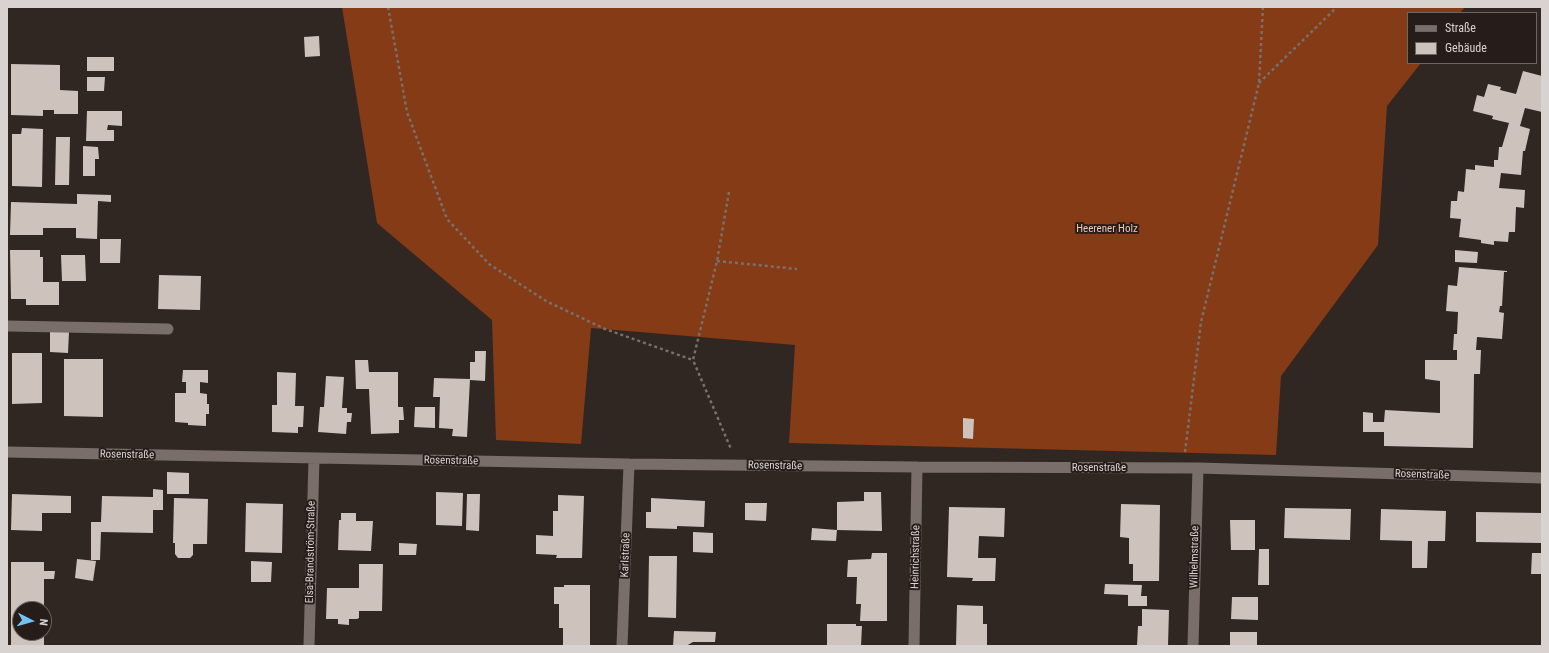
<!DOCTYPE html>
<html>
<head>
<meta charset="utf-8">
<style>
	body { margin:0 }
	#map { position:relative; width:1549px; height:653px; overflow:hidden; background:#302723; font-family:"Roboto Condensed",sans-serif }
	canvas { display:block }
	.frame { position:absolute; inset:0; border:8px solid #d8d2d0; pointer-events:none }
	.legend { position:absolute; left:1407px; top:12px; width:130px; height:52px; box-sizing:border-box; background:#261d1a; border:1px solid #6d6563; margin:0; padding:5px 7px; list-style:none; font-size:12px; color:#d8d2d0 }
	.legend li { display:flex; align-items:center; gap:8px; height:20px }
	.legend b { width:20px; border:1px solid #6d6563 }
	.north { position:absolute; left:12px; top:601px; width:40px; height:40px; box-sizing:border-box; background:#261d1a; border:1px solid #6d6563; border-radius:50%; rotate:96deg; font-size:11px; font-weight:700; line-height:16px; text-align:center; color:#d8d2d0 }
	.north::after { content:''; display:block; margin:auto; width:14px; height:18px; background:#73c1f5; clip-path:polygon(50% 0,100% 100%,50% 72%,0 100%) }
</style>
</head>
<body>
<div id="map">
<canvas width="1549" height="653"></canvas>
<div class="frame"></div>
<ul class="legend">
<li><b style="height:5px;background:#796e6a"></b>Straße</li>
<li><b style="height:11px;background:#cec2bd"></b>Gebäude</li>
</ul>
<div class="north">N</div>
</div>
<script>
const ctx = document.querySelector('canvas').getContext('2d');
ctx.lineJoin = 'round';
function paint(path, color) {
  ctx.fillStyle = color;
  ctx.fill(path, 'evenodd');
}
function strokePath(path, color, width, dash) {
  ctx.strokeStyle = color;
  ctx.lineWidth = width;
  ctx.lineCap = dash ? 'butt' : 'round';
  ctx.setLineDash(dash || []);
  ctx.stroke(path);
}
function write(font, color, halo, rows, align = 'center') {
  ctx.font = font + ' "Roboto Condensed",sans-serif';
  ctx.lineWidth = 4;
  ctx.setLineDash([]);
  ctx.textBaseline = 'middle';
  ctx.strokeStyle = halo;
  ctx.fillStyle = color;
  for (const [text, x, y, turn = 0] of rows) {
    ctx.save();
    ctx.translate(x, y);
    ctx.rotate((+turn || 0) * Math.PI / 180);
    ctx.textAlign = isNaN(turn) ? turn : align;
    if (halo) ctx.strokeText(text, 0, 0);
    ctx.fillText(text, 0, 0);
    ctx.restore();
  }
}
paint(new Path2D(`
	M342 7H1465L1460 13H1408V63H1421L1387 106 1378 245 1281 376 1276 455 789 443 795 345 591 328 581 444 496 440 492 320 377 223Z`), '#853b15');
paint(new Path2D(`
	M319 36 320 56 305 57 304 37Z
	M87 57H114V71H87Z
	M11 64 60 65V90L78 91V114H54V110H43V116L11 115Z
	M1523 71 1542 76V112L1525 108 1520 126 1530 129 1525 151H1523L1521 175 1501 173 1499 188 1525 190 1524 208 1516 207 1515 232H1509L1508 242 1494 241V245L1481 243V240L1459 237 1461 219 1450 218 1451 201H1457L1458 191 1464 192 1466 169 1475 170V165L1494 167V160H1498L1499 147H1502L1509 123 1492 119 1493 116 1473 111 1477 95 1484 97 1488 84 1501 87 1500 90 1516 94Z
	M87 77H105L104 91H87Z
	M87 111H122V126L108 125 107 130H114V141H86Z
	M22 128 43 129 42 187 12 186V134H21Z
	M56 137H70L69 185H55Z
	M83 146 98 147 99 159H95V176H83Z
	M77 194 111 195V202L98 201 97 239 76 238V228H43V235H10L11 202 77 204Z
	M100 239H121L120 263H100Z
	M10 250H40V257H43V282H59V305H26V299H11Z
	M1455 250 1478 252 1477 263 1455 262Z
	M61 255H85L86 281H62Z
	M1459 267 1507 271V272H1504L1502 306H1500L1499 312 1504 313 1502 339 1477 337 1476 350H1481L1480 374H1474L1473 448 1384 446V432H1363V412L1373 413V422H1384L1385 410 1440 413V381L1425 379V360H1457V350H1453L1454 334H1457L1458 312 1446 311 1448 285 1457 286Z
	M159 275 201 276 200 310 158 309Z
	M50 332H69L68 353 50 352Z
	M475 351H486L485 381 470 380V362H475Z
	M12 353H42V403L12 404Z
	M64 359H103V417L64 416Z
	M355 360H368L369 372H398V407H403L404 420H399V433L371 434 369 389H356Z
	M183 370H208V383L200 382V393L207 394V404H209V414H206V426L188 425V423L175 422V393H186V382H182Z
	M277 372 296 373 295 406H304L303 427H298V433L272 432V405H277Z
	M326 376 344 377 342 408H347V413H352L351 422H347L346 434 318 432 320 407H324Z
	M434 378 470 379 467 437 452 436 453 429 439 428 440 397H433Z
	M415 407H435V428L414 427Z
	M963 418 974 419 973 439 963 438Z
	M167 472 189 473V494H167Z
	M153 489 163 490V510H153V533L101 532 100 560H91V522H101L102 496 153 497Z
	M436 492 463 493 462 526 436 525Z
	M864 492H881L882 531 837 530 836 541 811 540 812 528 837 530V502L864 501Z
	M12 494 71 496V513H42V531L11 530Z
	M467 494H480L479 531 466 530Z
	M558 495 584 496 582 558H556L557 555 536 554V535L553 536V511H558Z
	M174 498 208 499 207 544H193V555L190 558H178L175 554V543H173Z
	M651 498 705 501 704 527 677 526V529L646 528V512H651Z
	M246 503 283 504 282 553 245 552Z
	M745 503H767L766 521 745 520Z
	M1121 504 1160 505 1159 581H1133V564H1129V538L1120 537Z
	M949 507 1005 508 1004 537 979 536 978 558H996L995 581H972L973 578 947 577Z
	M1285 508 1351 509 1350 540 1284 538Z
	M1381 509 1446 511 1445 541H1428L1427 568H1412V541L1380 540Z
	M1476 512 1542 513V543L1476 542Z
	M341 513H356V521H373L371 551 338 550 339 520H341Z
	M1230 520H1255V550H1231Z
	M693 532 713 533V553L693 552Z
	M399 543 417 544 416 555H399Z
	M1259 549H1269V585H1258Z
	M872 553H887V621H860L861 604H856L857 577H847L848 560 871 559Z
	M1532 553H1542V574H1531Z
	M649 556H677L676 618 648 617Z
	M77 559 96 561 93 581 75 578Z
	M251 561 272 562 271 582H251Z
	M11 562H44V571H55L54 579H44V609H20V633H44V646H11Z
	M359 564H383L382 611H359V618L357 619H349V625L338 624V619H326L327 588H359Z
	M1105 584 1142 585 1141 596H1147V606H1128V595L1104 594Z
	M564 585H590V646H563V628H559V604H554V587H564Z
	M1232 597H1258V620L1231 619Z
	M957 605 983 606V624H987V646H956Z
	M1142 609 1169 610 1168 646H1137L1138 626H1142Z
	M827 624H856V626H862L861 646H827Z
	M674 631 716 632 715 642H693L686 646H673Z
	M1230 632H1257V646H1230Z`), '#cec2bd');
strokePath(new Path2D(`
	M388 7 407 112 447 219 489 264 546 301 605 329 693 360
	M1259 83 1337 7
	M729 192 717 261 693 360 731 449
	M717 261 797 269
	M1185 452 1201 322 1259 83 1263 7`), '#78706d', 2.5, [3, 3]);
strokePath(new Path2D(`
	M7 326 168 329`), '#796e6a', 11);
strokePath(new Path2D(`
	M7 452 629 464 917 467 1198 468 1542 478
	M309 646 314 458
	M622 646 629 464
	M914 646 917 467
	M1193 646 1198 468`), '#796e6a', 11);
write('11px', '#f2c5b2', '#261d1a', [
	["Heerener Holz",1107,229]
]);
write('11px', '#d8d2d0', '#261d1a', [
	["Rosenstraße",127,455,1],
	["Rosenstraße",451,461,1],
	["Rosenstraße",775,466,1],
	["Rosenstraße",1099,468],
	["Rosenstraße",1422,475,2],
	["Elsa-Brandström-Straße",311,552,-89],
	["Karlstraße",626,555,-88],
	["Heinrichstraße",916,557,-89],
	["Wilhelmstraße",1195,557,-89]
]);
</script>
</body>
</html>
